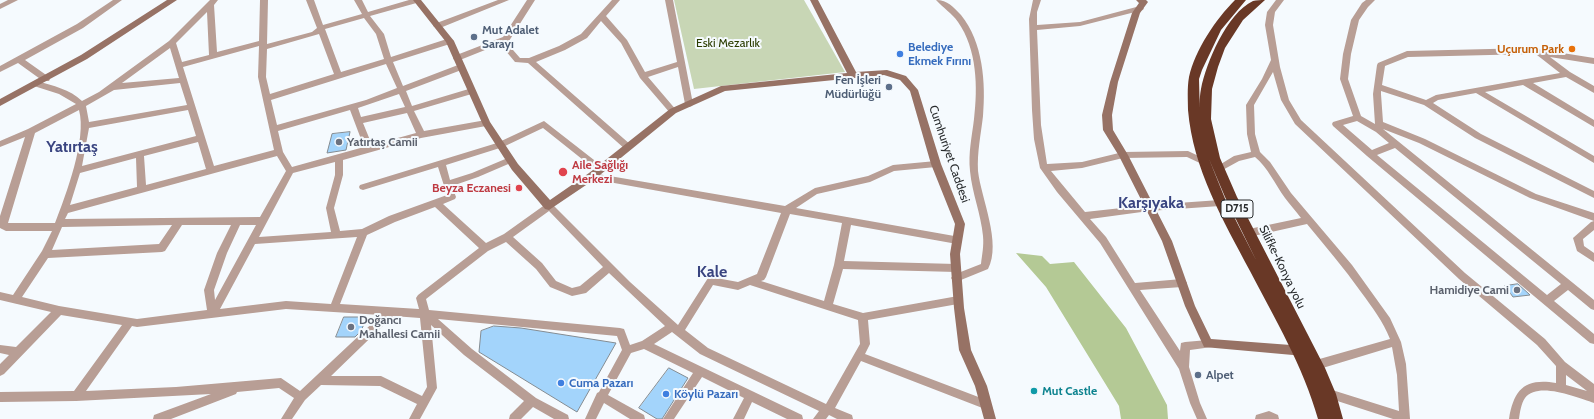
<!DOCTYPE html>
<html>
<head>
<meta charset="utf-8">
<style>
	body { margin:0 }
	canvas { display:block; background:#f5fafe }
</style>
</head>
<body>
<canvas width="1594" height="419"></canvas>
<script>
const ctx = document.querySelector('canvas').getContext('2d');
ctx.lineJoin = 'round';
function paint(path, color) {
  ctx.fillStyle = color;
  ctx.fill(path, 'evenodd');
}
function strokePath(path, color, width, dash) {
  ctx.strokeStyle = color;
  ctx.lineWidth = width;
  ctx.lineCap = dash ? 'butt' : 'round';
  ctx.setLineDash(dash || []);
  ctx.stroke(path);
}
function write(font, color, halo, rows, align = 'center') {
  ctx.font = font + ' Cabin,sans-serif';
  ctx.lineWidth = 4;
  ctx.setLineDash([]);
  ctx.textBaseline = 'middle';
  ctx.strokeStyle = halo;
  ctx.fillStyle = color;
  for (const [text, x, y, turn = 0] of rows) {
    ctx.save();
    ctx.translate(x, y);
    ctx.rotate((+turn || 0) * Math.PI / 180);
    ctx.textAlign = isNaN(turn) ? turn : align;
    if (halo) ctx.strokeText(text, 0, 0);
    ctx.fillText(text, 0, 0);
    ctx.restore();
  }
}
paint(new Path2D(`
	M674 0H804L845 72 694 89Z`), '#c8d6b5');
paint(new Path2D(`
	M1016 253 1042 256 1050 264 1074 262 1126 328 1167 405 1168 419H1121L1119 406 1046 287Z`), '#b4c995');
const building = new Path2D(`
	M350 132 346 150 327 153 332 134Z
	M1518 284 1529 294 1530 295 1513 297 1505 286Z
	M344 317H367L361 331 355 337H336Z
	M494 326 521 328 616 343 577 412 479 352 481 331Z
	M669 368 688 378 662 419H657L639 408Z`);
paint(building, '#a3d4fb');
strokePath(building, '#848c92', 1);
paint(new Path2D(`
	M8 0H18L0 9V4Z
	M113 0H122L83 28 25 60 49 77 50 79 49 81H43L18 63 0 72V66L77 24Z
	M210 0H218L214 5 217 52 259 41 260 0H268L267 44 312 32 317 28 306 0H314L323 25 362 14 354 0H362L368 12 409 0H421L420 2 370 16 384 34 391 57 450 38 454 41 453 43 393 62 403 86 458 65H464L465 67 464 69 406 91 412 106 472 88 476 91 475 93 414 111 424 131 486 120 490 123 486 126 421 138 343 160V175L334 208 340 231 362 229 389 216 447 195 438 167 363 190 360 189 359 187 360 185 497 143 544 121 603 167 604 169 603 171H597L543 128 503 147 446 165 450 180 472 173 510 157 514 160 513 162 478 177 452 186 456 197 455 199 443 204 486 243 504 234 546 204H552L630 282 678 325 708 278 711 277 738 282 757 274 781 213 592 179 589 178 588 176 589 174 592 173 785 206 815 188 868 176 893 165 936 161 939 162 940 164 936 167 894 171 870 182 817 194 796 208 960 237 962 240 960 243 957 244 851 225 844 261 956 264 959 265 961 268 959 271 956 272 843 269 833 304 863 313 958 296 961 297 963 300 961 303 958 304 868 320 870 344 865 354 989 401 990 404 989 407 985 409 861 361 835 408 852 415 853 419H837L829 415 826 419H813L819 411 700 354 672 332 654 344 802 415 803 419H787L752 402 744 419H733L744 398 702 377 674 419H663L693 373 644 349 631 353 608 395 644 415 645 419H630L604 403 596 419H585L597 393 599 392 622 350 617 336 438 319 472 349 536 398 568 415 569 419H554L533 407 521 419H509L510 415 524 401 464 355 431 325 437 388 420 419H409L417 404 380 386 321 385 305 400 292 419H281L294 398 279 388 237 392 236 394 171 419H153L154 415 211 394 76 401 0 402V392L74 391 122 325 61 315 4 374 0 376V364L9 355 0 353V345L16 347 51 312 0 300V292L13 295 42 251 52 231H6L0 228V216L25 137 0 147V141L28 129 76 104 59 94 34 86 33 84 34 82 37 81C53 86 70 89 82 101L99 92 169 41ZM207 12 209 55 182 62 176 43ZM364 18 376 34 384 59 341 72 325 29ZM319 34 334 74 270 94 266 77 267 49ZM259 46 258 77 274 150 214 166 183 67ZM170 48 179 78 122 83ZM386 64 397 88 366 100 277 125 271 100ZM180 83 187 105 89 122 86 106 114 90ZM399 94 405 107 361 117 358 108ZM79 110C87 139 66 195 55 223H8L35 133ZM188 110 196 136 82 166 89 128ZM350 110 364 147 292 167 283 152 278 131ZM407 113 416 133 372 145 363 123ZM198 142 206 169 146 185 144 156ZM277 156 286 171 260 217 65 219 68 213ZM136 158 137 187 70 205 80 173ZM335 162V175L326 208 331 232 259 237 293 173ZM435 207 479 248 418 295 416 298 419 309 340 304 367 235 395 222ZM549 211 603 267 580 286 572 288 556 281 542 263 513 237ZM790 214 842 223 834 265 824 301 761 281 764 280 766 277ZM172 225 159 244 52 250 62 227ZM182 225H231L217 253 204 290 207 310 137 319 59 306 22 297 48 258 162 252 165 251ZM240 225H256L215 300 214 290 227 253ZM357 237 331 304 286 301 220 309 255 244ZM506 242 536 269 550 287 572 296 586 293 609 273 665 326 642 341 630 345 624 329 620 328 429 310 426 299 488 251ZM713 285 738 290 750 285 858 320 860 344 826 404 708 348 685 330ZM286 309 381 315 300 391 281 378 176 387 86 391 132 326 137 327ZM393 316 420 318 427 387 422 396 381 376H331Z
	M498 0H509L440 28H437L433 26 434 24Z
	M527 0H535L509 41 506 42 520 58H529L559 46 581 34 612 0H620L606 16 627 40 645 72 677 62 665 0H673L693 104 692 106 689 107 685 104 678 67 648 77 677 111 676 113H670L640 78 621 43 601 21 587 38 565 50 536 62 631 145 632 147 628 150 625 149 528 63 515 62 500 44 460 60H454L453 58 454 56 503 37Z
	M936 0C948 0 953 7 961 15 983 42 986 83 983 116 981 134 977 152 978 171 981 198 1002 243 988 269L956 282 953 281 951 278 953 275 981 264C982 255 984 246 983 236 981 214 972 193 970 171 968 153 972 136 974 119 978 87 977 49 958 22 952 13 943 8 936 0Z
	M1033 0H1041L1037 12V25L1080 22 1140 6 1144 8 1143 10 1080 26 1037 30 1041 125 1047 164 1082 162 1123 152 1188 151 1207 160 1208 162 1204 165 1187 157 1123 158 1082 168 1051 171 1085 212 1149 205 1220 200 1223 201 1224 203 1223 205 1220 206 1149 211 1090 219 1106 237 1135 283 1182 279 1185 280 1187 283 1185 286 1182 287 1140 290 1180 351 1181 343 1185 342 1208 340 1212 341 1213 344 1212 347 1190 350 1189 367 1200 403 1207 419H1197L1190 403 1179 369 1100 243 1057 192 1040 168 1034 139 1032 110 1029 19Z
	M1276 0H1284L1275 12 1273 25 1280 67 1289 100 1301 120 1465 273 1545 339 1565 362 1594 384V403C1578 398 1538 381 1525 398 1521 404 1520 412 1519 419H1509C1514 389 1525 378 1556 383V366L1537 345 1459 279 1295 124 1281 100 1273 72 1254 105 1255 134 1260 152 1270 162 1291 193 1352 265 1390 318 1401 342 1406 364 1410 419H1393L1325 397 1324 394 1325 391 1329 389 1399 411 1397 375 1392 347 1316 370 1312 368 1311 365 1312 362 1316 360 1390 339C1383 321 1372 307 1361 292 1344 268 1325 246 1307 224L1249 237 1246 236 1244 233 1246 230 1249 229 1301 218C1296 211 1290 205 1285 198 1275 184 1268 168 1255 157L1239 161 1219 172 1215 169 1216 167 1234 156 1251 152 1247 134 1246 105 1262 79 1271 60 1265 25 1267 12ZM1566 375 1587 391 1566 385Z
	M1366 0H1375L1368 7 1359 20 1351 54 1348 79 1361 116 1375 124 1373 94 1377 65 1378 63 1407 51 1531 48 1594 58V64L1550 57 1570 72 1594 86V93L1566 77 1533 83 1594 120V127L1523 85 1485 92 1594 156V163L1476 93 1438 100 1433 103 1481 134 1594 191V198L1475 138 1424 105 1381 91V94L1383 122 1425 139 1536 194 1594 213V221L1530 198 1419 143 1383 129 1594 300V310L1591 309 1568 290 1554 301 1594 334V344L1590 343 1367 156 1333 126 1332 124 1333 122 1353 116 1340 79 1343 54 1351 20 1362 3ZM1531 54 1537 55 1560 73 1436 95 1426 100 1382 85 1385 66 1408 57ZM1357 121 1376 132 1389 143 1372 150 1343 125ZM1395 148 1561 284 1547 295 1377 155Z
	M1594 221V230L1583 239 1584 246 1594 253V262L1577 251 1573 238 1591 222Z
	M1269 411 1278 415 1279 419H1255L1256 415Z`), '#b89e95');
paint(new Path2D(`
	M167 0H177L87 59 0 106V99L81 55Z
	M413 0H421L454 41 490 122 518 164 550 200 589 173 670 109 721 86 847 73 810 0H818L856 72 887 70 906 76 918 90 941 164 965 224 960 254 964 308 971 350 987 386 996 419H984L975 386 959 350 954 308 950 254 955 224 931 164 910 91 900 80 884 75 725 91 676 113 595 179 549 210 545 209 512 170 483 125 446 42Z
	M1136 0H1146L1148 2 1140 13 1118 82 1112 115 1113 130 1128 155 1172 241 1195 306 1211 339 1304 346 1308 347 1310 351 1308 355 1304 356 1204 347 1185 306 1162 241 1119 156 1103 130 1102 115 1110 82 1132 13 1139 3Z`), '#977265');
paint(new Path2D(`
	M1235 0H1246L1221 30 1202 70 1199 79 1200 117C1200 108 1199 99 1201 89 1206 63 1227 13 1253 1 1256 0 1261 0 1265 0L1243 20 1225 48 1218 67 1212 89 1211 119 1220 158 1237 197 1325 368 1336 394 1343 419H1318C1303 366 1275 319 1250 271 1223 220 1193 169 1188 110 1188 100 1187 88 1189 77 1195 50 1216 19 1235 0ZM1209 159 1225 197 1256 260 1226 201Z`), '#693826');
for (const [x, y, r, color] of [
	[474,37,4,"#5c6f8a"],
	[1572,49,4,"#e8710a"],
	[900,54,4,"#3f7fe0"],
	[889,87,4,"#5c6f8a"],
	[339,142,4,"#6b7280"],
	[563,172,5,"#e0444e"],
	[519,188,4,"#e0444e"],
	[1517,290,4,"#6b7280"],
	[351,327,4,"#6b7280"],
	[1198,375,4,"#5c6f8a"],
	[561,383,4,"#3f7fe0"],
	[1034,391,4,"#0f9aa8"],
	[666,394,4,"#3f7fe0"]
]) {
  const dot = new Path2D();
  dot.arc(x, y, r, 0, 2 * Math.PI);
  ctx.fillStyle = color;
  ctx.fill(dot);
  strokePath(dot, '#f5fafe', 1.5);
}
for (const [x, y, w] of [
	[1237,209,32]
]) {
  const box = new Path2D();
  box.roundRect(x - w / 2, y - 9, w, 18, 3);
  ctx.fillStyle = '#f5fafe';
  ctx.fill(box);
  strokePath(box, '#282b2d', 1);
}
write('bold 11px', '#282b2d', null, [
	["D715",1237,209]
]);
write('bold 12px', '#4e5e75', '#f5fafe', [
	["Mut Adalet",482,30],
	["Sarayı",482,44],
	["Fen İşleri",881,80,"right"],
	["Müdürlüğü",881,94,"right"],
	["Alpet",1206,375]
], 'left');
write('12px', '#2b3c00', '#f5fafe', [
	["Eski Mezarlık",728,43]
]);
write('bold 12px', '#366cbe', '#f5fafe', [
	["Belediye",908,47],
	["Ekmek Fırını",908,61],
	["Cuma Pazarı",569,383],
	["Köylü Pazarı",674,394]
], 'left');
write('bold 12px', '#c56008', '#f5fafe', [
	["Uçurum Park",1564,49]
], 'right');
write('bold 12px', '#5b616d', '#f5fafe', [
	["Yatırtaş Camii",347,142],
	["Hamidiye Cami",1509,290,"right"],
	["Doğancı",359,320],
	["Mahallesi Camii",359,334]
], 'left');
write('12px', '#282b2d', '#f5fafe', [
	["Cumhuriyet Caddesi",949,154,71],
	["Silifke-Konya yolu",1282,267,64]
]);
write('bold 12px', '#be3a42', '#f5fafe', [
	["Aile Sağlığı",572,165],
	["Merkezi",572,179],
	["Beyza Eczanesi",511,188,"right"]
], 'left');
write('bold 12px', '#0d838f', '#f5fafe', [
	["Mut Castle",1042,391]
], 'left');
write('bold 16px', '#394480', '#f5fafe', [
	["Yatırtaş",72,147],
	["Karşıyaka",1151,203],
	["Kale",712,272]
]);
</script>
</body>
</html>
